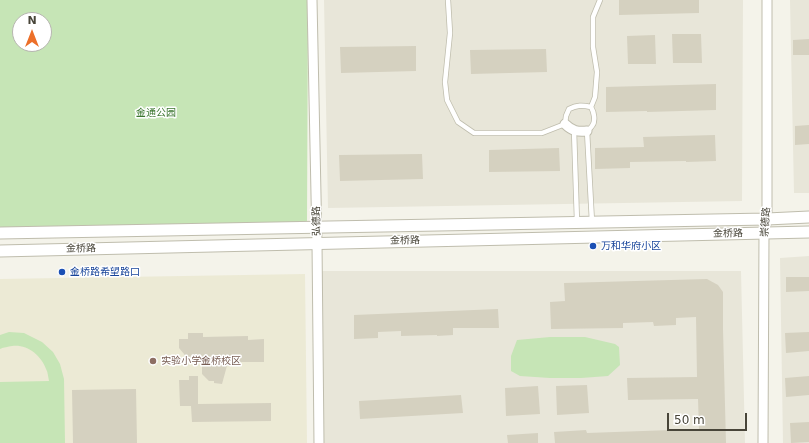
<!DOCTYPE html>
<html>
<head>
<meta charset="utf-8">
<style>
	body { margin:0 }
	#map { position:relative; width:809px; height:443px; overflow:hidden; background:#f4f3ea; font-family:"DejaVu Sans",sans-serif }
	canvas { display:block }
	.north { position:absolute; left:12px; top:12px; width:40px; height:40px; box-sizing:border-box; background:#fff; border:1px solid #b6b5b0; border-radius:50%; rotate:0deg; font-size:11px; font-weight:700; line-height:16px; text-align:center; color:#484539 }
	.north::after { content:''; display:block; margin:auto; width:14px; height:18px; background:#ec6f29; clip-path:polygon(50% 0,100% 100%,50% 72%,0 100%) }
	.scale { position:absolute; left:667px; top:413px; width:80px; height:18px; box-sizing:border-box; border:2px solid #484539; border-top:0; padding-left:5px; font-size:12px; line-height:14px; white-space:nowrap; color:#484539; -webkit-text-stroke:3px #fff; paint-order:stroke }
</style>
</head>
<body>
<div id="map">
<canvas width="809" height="443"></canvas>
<div class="north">N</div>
<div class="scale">50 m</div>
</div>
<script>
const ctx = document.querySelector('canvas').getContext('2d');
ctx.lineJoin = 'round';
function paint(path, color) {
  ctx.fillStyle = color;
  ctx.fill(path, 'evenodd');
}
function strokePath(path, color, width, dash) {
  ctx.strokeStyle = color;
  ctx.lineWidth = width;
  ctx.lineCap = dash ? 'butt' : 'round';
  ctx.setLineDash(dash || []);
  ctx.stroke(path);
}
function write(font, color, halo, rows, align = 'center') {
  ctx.font = font + ' "DejaVu Sans","Noto Sans SC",sans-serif';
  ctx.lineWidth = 3;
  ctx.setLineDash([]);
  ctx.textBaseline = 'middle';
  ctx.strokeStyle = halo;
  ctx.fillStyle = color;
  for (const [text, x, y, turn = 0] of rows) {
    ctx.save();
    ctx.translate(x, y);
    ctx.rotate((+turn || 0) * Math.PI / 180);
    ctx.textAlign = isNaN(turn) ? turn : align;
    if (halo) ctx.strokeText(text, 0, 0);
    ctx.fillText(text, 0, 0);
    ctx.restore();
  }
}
paint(new Path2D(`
	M324 0H743L742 201 328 208Z
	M790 0H809V193H794Z
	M809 256V443H783L780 258Z
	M321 271H741L745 443H324Z`), '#e8e6d9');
paint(new Path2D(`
	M305 274 307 443H0V279Z`), '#ecead5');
paint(new Path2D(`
	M0 0H308L307 223 0 230ZM20 20H44V44H20Z
	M9 332 24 333 42 342 53 352 60 364 64 379 65 443H0V382L49 381C48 377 48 372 46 369 41 355 27 344 12 346 8 347 4 347 0 349V335Z
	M550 337H585L615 344 619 347 620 365 608 376 581 378H550L520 376 511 371V356L517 340Z`), '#c6e5b6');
paint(new Path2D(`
	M619 0H699V13L619 15Z
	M672 34H701L702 63H673Z
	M655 35 656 64H628L627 36Z
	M809 39V55H793V40Z
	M416 46V71L341 73 340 47Z
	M546 49 547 72 471 74 470 50Z
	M716 84V110L647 112V111L606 112V87Z
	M809 125V144L795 145V126Z
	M715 135 716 161 686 162V161L630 162V168L595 169V148L644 147 643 137Z
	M559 148 560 171 489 172V150Z
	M422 154 423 179 340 181 339 155Z
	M786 277H809V291L786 292Z
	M707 279 718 285 723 292V329L726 443H555L554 432 586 430 587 433 699 429 698 399 628 400 627 378 697 377 696 317 676 318V325L654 326 653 322 623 323V328L551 329 550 302 565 301 564 283Z
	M498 309 499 328H453V335L437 336V335L401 336V331L378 332V338L354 339V315Z
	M809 332V351L786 353 785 333Z
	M188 333H203V337L248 336V340L264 339V362H228L222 384 214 383V381H209L202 374V359L189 360 179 348V339H188Z
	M189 376H198V404L271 403V421L192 422 191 406H180L179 380H189Z
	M809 376V395L786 397 785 378Z
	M587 385 589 413 557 415 556 386Z
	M538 386 540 414 506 416 505 388Z
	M136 389 137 443H73L72 390Z
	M461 395 463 413 360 419 359 401Z
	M809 422V442L791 443 790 423Z
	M538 433V443H508L507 435Z`), '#d5d1c0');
const service = new Path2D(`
	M448 0 450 33 445 82 447 100 458 122 474 133H542L565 124 566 116 569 109C577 105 582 105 591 107
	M574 130 577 222
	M592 222 587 131C589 129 591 128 592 126 596 121 594 112 591 107L595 97 597 72 593 47V17L600 0`);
const minor = new Path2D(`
	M312 0 317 243 319 443
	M565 124C572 131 578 132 587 131
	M763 443 764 233 767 219V0`);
const tertiary = new Path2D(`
	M0 233 767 219 809 217
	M0 251 809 232`);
strokePath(service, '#bfbdad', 6);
strokePath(minor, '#bfbdad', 11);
strokePath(tertiary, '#bfbdad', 13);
strokePath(service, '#fff', 4.5);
strokePath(minor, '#fff', 9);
strokePath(tertiary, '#fff', 11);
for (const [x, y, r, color] of [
	[593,246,4,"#1a4fb4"],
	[62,272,4,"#1a4fb4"],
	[153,361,4,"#8d6e63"]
]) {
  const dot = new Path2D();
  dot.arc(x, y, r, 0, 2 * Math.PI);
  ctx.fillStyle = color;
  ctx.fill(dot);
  strokePath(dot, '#fff', 1.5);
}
write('10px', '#3b762f', '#fff', [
	["金通公园",156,113]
]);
write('10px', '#484539', '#fff', [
	["弘德路",317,221,-91],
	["崇德路",766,222,-86],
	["金桥路",728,234,-1],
	["金桥路",405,241,-1],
	["金桥路",81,249,-1]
]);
write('10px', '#164399', '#fff', [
	["万和华府小区",601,246],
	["金桥路希望路口",70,272]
], 'left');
write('10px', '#785e54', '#fff', [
	["实验小学金桥校区",161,361]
], 'left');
</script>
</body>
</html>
